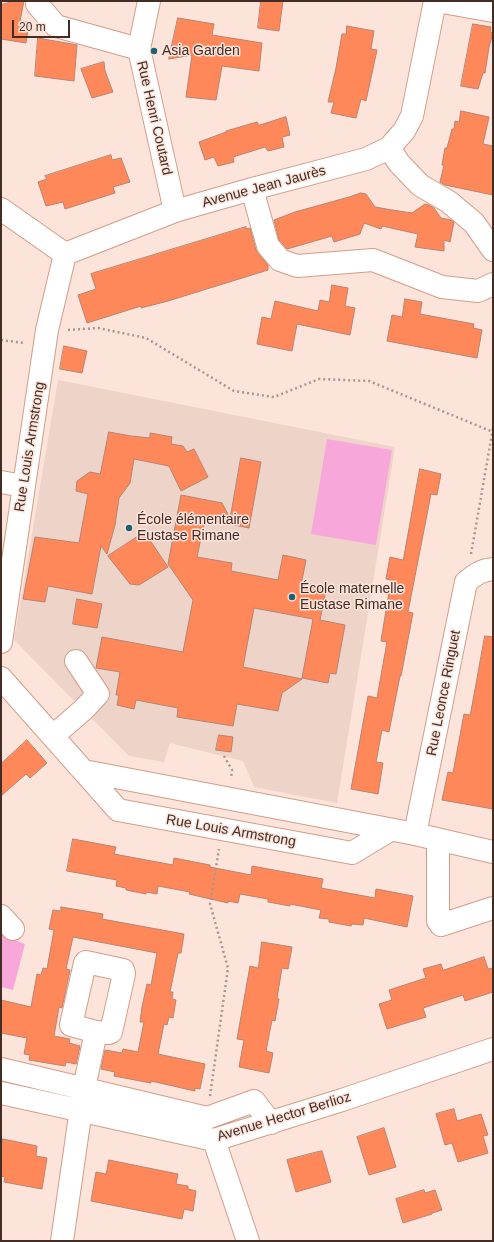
<!DOCTYPE html>
<html>
<head>
<meta charset="utf-8">
<style>
	body { margin:0 }
	#map { position:relative; width:494px; height:1242px; overflow:hidden; background:#fce4db; font-family:Helvetica,sans-serif }
	canvas { display:block }
	.frame { position:absolute; inset:0; border:2px solid #422c24; pointer-events:none }
	.scale { position:absolute; left:12px; top:20px; width:58px; height:18px; box-sizing:border-box; border:2px solid #422c24; border-top:0; padding-left:5px; font-size:12px; line-height:14px; white-space:nowrap; color:#422c24; -webkit-text-stroke:3px #fce4db; paint-order:stroke }
</style>
</head>
<body>
<div id="map">
<canvas width="494" height="1242"></canvas>
<div class="frame"></div>
<div class="scale">20 m</div>
</div>
<script>
const ctx = document.querySelector('canvas').getContext('2d');
ctx.lineJoin = 'round';
function paint(path, color) {
  ctx.fillStyle = color;
  ctx.fill(path, 'evenodd');
}
function strokePath(path, color, width, dash) {
  ctx.strokeStyle = color;
  ctx.lineWidth = width;
  ctx.lineCap = dash ? 'butt' : 'round';
  ctx.setLineDash(dash || []);
  ctx.stroke(path);
}
function write(font, color, halo, rows, align = 'center') {
  ctx.font = font + ' Helvetica,sans-serif';
  ctx.lineWidth = 3;
  ctx.setLineDash([]);
  ctx.textBaseline = 'middle';
  ctx.strokeStyle = halo;
  ctx.fillStyle = color;
  for (const [text, x, y, turn = 0] of rows) {
    ctx.save();
    ctx.translate(x, y);
    ctx.rotate((+turn || 0) * Math.PI / 180);
    ctx.textAlign = isNaN(turn) ? turn : align;
    if (halo) ctx.strokeText(text, 0, 0);
    ctx.fillText(text, 0, 0);
    ctx.restore();
  }
}
paint(new Path2D(`
	M58 380 395 447 337 803 254 787 243 761 170 743 164 762 129 756 14 640Z`), '#eed3c9');
paint(new Path2D(`
	M327 439 392 450 376 545 311 534Z
	M1 929 9 938 25 944 13 990 1 987Z`), '#f8a7db');
const building = new Path2D(`
	M15 1H24L20 21 29 22 26 43 1 39V5Z
	M261 1H283L279 31 258 28Z
	M178 18 214 24 212 35 262 43 259 71 222 66 216 100 186 97 192 55 169 59Z
	M473 24 491 27 490 32 493 33 489 47 485 73H483L478 89 461 86Z
	M347 26 374 31 371 49 377 50 366 101 361 99 356 118 331 113 334 102H328L336 68 342 34H346Z
	M38 38 77 45 74 81 35 76Z
	M104 62 105 71 113 92 92 98 81 69Z
	M461 111 489 117 483 144 493 146V195L445 185 440 182 444 165H442L445 148H447L452 129H454L455 121 459 122Z
	M286 117 290 135 282 137 284 147 268 151 265 147 233 157 234 162 218 166 214 157 205 160 199 142 226 132V131L257 122 259 125Z
	M111 155 112 160 121 158 130 182 113 187 115 193 65 209 63 202 46 206 38 182 47 179 45 176Z
	M361 193 366 194 375 207 392 210 412 213 425 204 429 205 434 208 441 218 451 220 454 222 450 242 444 240V251L415 247 418 234 382 226 381 229 364 223 360 234 334 242 332 236 287 249 279 240 274 220 295 212 349 197Z
	M246 227V229L250 228 256 250 268 265V270L168 301 141 308V306L87 323 78 295 96 289 91 274Z
	M332 285 348 288 345 306 355 308 350 335 297 324 292 351 257 344 262 317 271 319 275 301 318 311 320 300 329 302Z
	M405 299 422 302 420 314 474 324 473 328 482 330 477 358 387 341 392 315 402 317Z
	M64 346 87 351 82 373 60 369Z
	M109 432 131 436 150 438V433L172 437 171 444 183 446 187 452 194 449 208 477 181 491 169 466 134 459 130 483 119 498 115 525 107 554 101 546 92 594 48 586 45 602 23 599 35 537 79 543 88 494 76 491 77 481 90 472 100 474Z
	M241 458 261 462 249 528 205 519 197 557 232 563 231 571 278 580 283 555 306 560 301 585 326 590 320 620 345 625 336 674 330 673 328 683 302 678 313 619 254 608 243 667 302 679 282 693 278 711 237 704 233 726 177 717 178 708 136 700 134 709 117 705 119 695H116L120 672 96 668 102 637 183 652 193 600 168 564 181 495 222 503 230 518Z
	M420 469 441 474 437 495 431 494 408 612 413 613 401 676H400L389 732 382 730 376 762 383 763 378 794 351 789 368 696 377 698 387 642 381 641 391 580 386 579 390 557 403 560Z
	M140 535 147 536 168 567 139 585 130 584 108 556Z
	M77 599 102 604 97 628 73 624Z
	M485 636 493 637V809L442 800 448 772 453 773 464 714 470 715Z
	M219 735 233 737 231 752 216 750Z
	M27 740 47 763 30 778 26 774 1 796V764Z
	M73 839 116 847 114 854 173 865 174 858 210 865V867L251 875 252 866 323 879 321 888 375 898 376 889 413 896 407 927 364 918 363 925 352 924 351 926 329 922V919L319 918 321 910 290 904V906L268 902V899L240 894 238 903 228 901V903L189 894 190 892 158 886 157 894 146 892V894L126 890V888L116 886 117 880 67 871Z
	M61 907 103 914 102 919 184 934 181 953H178L170 992H173L172 999 176 1000 173 1018 169 1017 167 1025 164 1024 158 1054 205 1064 200 1089 195 1088V1091L151 1081V1083L114 1076 115 1072 101 1069 105 1050 122 1053 123 1049 138 1052 144 1022H140L142 1007 147 984 151 985 157 953 73 937 66 969 70 970 62 1008 59 1007 54 1036 70 1039 69 1043 80 1046 76 1064 66 1062 65 1066 29 1060 30 1055 24 1054 27 1038 1 1033V1000L31 1007 37 974 41 975 43 968 47 969 54 930 49 929 53 910 61 911Z
	M262 942 292 947 288 969 282 968 277 998 279 999 275 1021 272 1020 266 1051 273 1053 269 1073 239 1067 244 1040 237 1039 250 966 258 968Z
	M484 957 488 969 493 968V992L465 1001 463 995 423 1008 426 1017 387 1029 379 1004 392 1000 389 990 426 978 423 969 441 964 443 970Z
	M454 1109 457 1121 481 1114 488 1135 483 1136 488 1153 458 1162 452 1143 445 1145 436 1114Z
	M384 1128 396 1167 369 1175 357 1137Z
	M3 1139 37 1146 36 1156 47 1158 42 1189 4 1182 5 1177 1 1176V1153Z
	M322 1151 331 1182 296 1192 287 1160Z
	M109 1160 178 1174 176 1184 188 1186V1189L196 1191 193 1211 184 1209 182 1219 91 1201 96 1172 106 1174Z
	M424 1190 425 1193 435 1190 442 1210 432 1213V1214L403 1223 396 1199Z`);
paint(building, '#ff885b');
strokePath(building, '#b9836f', 1);
const minor = new Path2D(`
	M37 1V4L56 26 139 49
	M149 1 139 49 175 211
	M437 1 493 11
	M389 148 399 163 420 185 449 202 474 223 493 250
	M252 189 268 246 280 260 297 266 373 260 442 287 478 291 493 284
	M1 209 65 254 175 211 252 189 366 159 389 148 404 131 412 116 435 1
	M1 482 23 486
	M1 642 47 330 65 254
	M1 678 118 810 352 853 390 830
	M53 736 83 710 98 694 76 661
	M84 771 415 834 493 852
	M415 834 466 582C475 575 481 570 493 569
	M438 840V921L441 925 493 908
	M1 916 13 929
	M1 1069 207 1118 254 1101 271 1123
	M1 1093 214 1140 342 1100 493 1049
	M214 1140 248 1241
	M62 1241 84 1088 96 1032 109 1033 111 1032 124 974 123 970 86 962 85 963 71 1025 96 1032`);
strokePath(minor, '#d49c88', 24);
strokePath(new Path2D(`
	M68 330 98 328 146 338 234 391 274 397 319 379 369 381 493 432
	M1 340 24 343
	M471 554 493 428
	M224 756 232 770 231 779
	M210 1096 228 968 210 904 219 849`), '#ad958d', 2.5, [2, 3]);
strokePath(minor, '#fff', 22);
for (const [x, y, r, color] of [
	[154,51,4,"#1e6175"],
	[129,528,4,"#1e6175"],
	[292,597,4,"#1e6175"]
]) {
  const dot = new Path2D();
  dot.arc(x, y, r, 0, 2 * Math.PI);
  ctx.fillStyle = color;
  ctx.fill(dot);
  strokePath(dot, '#fce4db', 1.5);
}
write('14px', '#422c24', '#fce4db', [
	["Asia Garden",162,51],
	["École élémentaire",137,520],
	["Eustase Rimane",137,536],
	["École maternelle",300,589],
	["Eustase Rimane",300,605]
], 'left');
write('14px', '#422c24', '#fce4db', [
	["Rue Henri Coutard",154,118,77],
	["Avenue Jean Jaurès",264,187,-15],
	["Rue Louis Armstrong",30,447,-81],
	["Rue Leonce Ringuet",444,693,-79],
	["Rue Louis Armstrong",231,831,10],
	["Avenue Hector Berlioz",284,1117,-17]
]);
</script>
</body>
</html>
